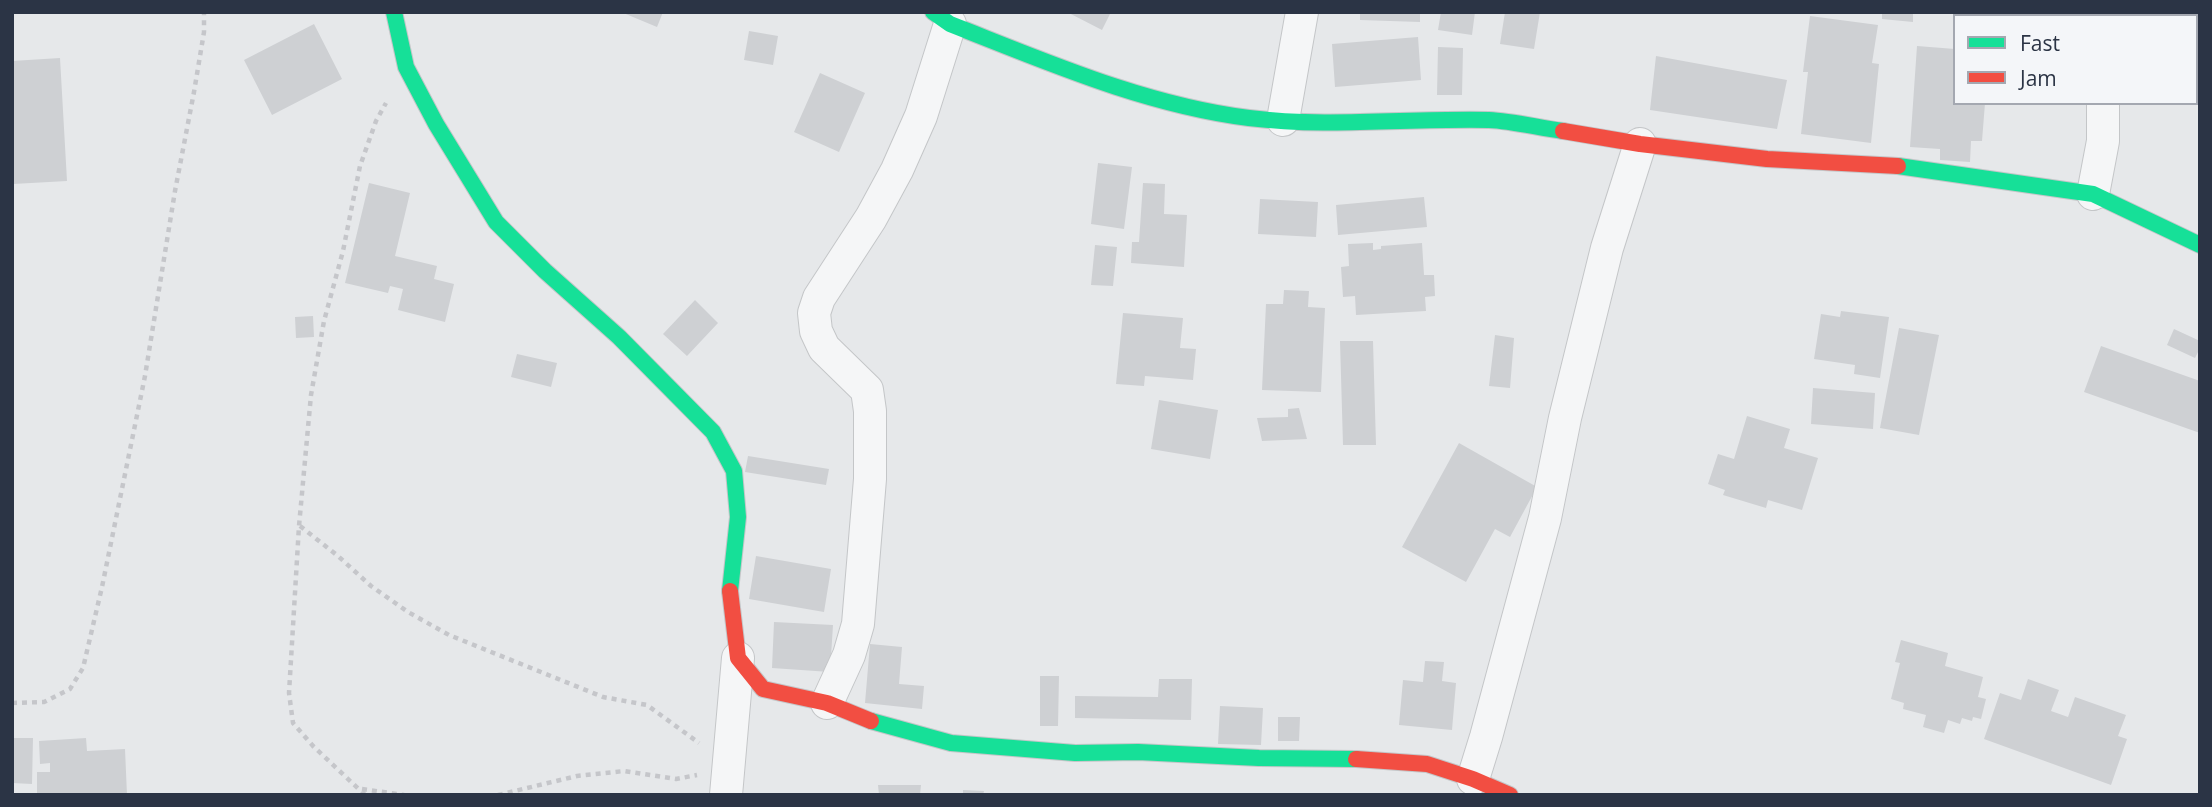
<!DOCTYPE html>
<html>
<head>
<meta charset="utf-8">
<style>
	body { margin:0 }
	#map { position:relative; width:2212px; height:807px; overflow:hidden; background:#e6e8ea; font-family:"Open Sans",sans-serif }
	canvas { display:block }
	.frame { position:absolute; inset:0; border:14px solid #2b3445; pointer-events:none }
	.legend { position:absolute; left:1953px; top:14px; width:245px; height:91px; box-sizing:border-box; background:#f4f6f9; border:2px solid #a4a8b1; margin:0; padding:9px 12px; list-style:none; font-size:21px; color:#2b3445 }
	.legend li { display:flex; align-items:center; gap:14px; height:35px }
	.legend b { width:35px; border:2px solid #a4a8b1 }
</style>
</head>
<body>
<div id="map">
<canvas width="2212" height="807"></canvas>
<div class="frame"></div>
<ul class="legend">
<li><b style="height:9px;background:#16e098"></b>Fast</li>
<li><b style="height:9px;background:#f24e42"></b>Jam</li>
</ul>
</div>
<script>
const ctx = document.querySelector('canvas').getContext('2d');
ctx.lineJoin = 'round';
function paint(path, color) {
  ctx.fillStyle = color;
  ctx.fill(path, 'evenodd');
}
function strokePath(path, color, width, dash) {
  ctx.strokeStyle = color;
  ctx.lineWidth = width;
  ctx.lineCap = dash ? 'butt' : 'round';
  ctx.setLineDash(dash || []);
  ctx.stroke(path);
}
paint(new Path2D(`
	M621 12H663L657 27Z
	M1067 12H1111L1102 30Z
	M1360 12H1420V22L1360 20Z
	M1441 12H1475L1472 35 1438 30Z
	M1505 12H1540L1534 49 1500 44Z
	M1882 12H1913V22L1882 19Z
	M1997 12H2065V16H1997Z
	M1810 16 1878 25 1872 63 1879 64 1871 143 1801 134 1808 72H1803Z
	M314 24 342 79 272 115 244 60Z
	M749 31 778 36 773 65 744 60Z
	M1418 37 1421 80 1335 87 1332 44Z
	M1917 46 1955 49V103H1985L1982 141H1971L1970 162 1940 160V149L1910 147Z
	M1438 47 1463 48 1462 95H1437Z
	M1656 56 1787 80 1777 129 1650 110Z
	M60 58 67 181 13 184 12 61Z
	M820 73 865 93 839 152 794 132Z
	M1098 163 1132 167 1124 229 1091 224Z
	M369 183 410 193 395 256 437 266 434 279 454 284 445 322 398 310 403 289 390 286 388 293 345 283Z
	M1143 183 1165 184 1164 214 1187 215 1184 267 1131 263 1132 242H1139Z
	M1424 197 1427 227 1338 235 1336 205Z
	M1260 199 1318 202 1316 237 1258 234Z
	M1373 243V250L1381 249V246L1422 243 1424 275H1434L1435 296 1425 297 1426 311 1356 315 1355 296 1343 297 1341 267 1349 266 1348 244Z
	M1095 245 1117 247 1113 286 1091 285Z
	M1284 290 1309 291 1308 307 1325 308 1321 392 1262 390 1266 304H1283Z
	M695 300 718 323 687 356 663 334Z
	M1841 311 1889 317 1880 378 1854 374 1855 365 1814 359 1821 314 1840 317Z
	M1123 313 1183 318 1180 348 1196 349 1193 380 1145 376 1144 386 1116 384Z
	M313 316 314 337 296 338 295 317Z
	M1899 328 1939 335 1919 435 1880 428Z
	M2174 329 2200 341V348L2195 358 2167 345Z
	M1495 335 1514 338 1510 388 1489 386Z
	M1340 341H1373L1376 445H1343Z
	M2101 346 2200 381V433L2084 392Z
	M517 354 557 363 551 387 511 377Z
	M1813 388 1875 393 1873 429 1811 424Z
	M1159 400 1218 410 1210 459 1151 449Z
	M1299 408 1307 439 1262 441 1257 418 1288 417V409Z
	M1747 416 1790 429 1784 448 1818 458 1802 510 1768 500 1766 508 1723 495 1725 490 1708 484 1718 454 1734 459Z
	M1459 443 1537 487 1510 537 1495 529 1466 582 1402 547Z
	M748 456 829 469 826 485 745 472Z
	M756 556 831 569 824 612 749 599Z
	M774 622 833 625 830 672 772 668Z
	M1901 640 1948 653 1945 666 1983 677 1978 697 1986 699 1981 719 1973 717 1972 721 1962 718 1960 724 1948 720 1944 733 1923 727 1926 715 1903 709 1904 703 1891 699 1900 663 1895 662Z
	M870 644 902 647 899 684 924 686 922 709 865 703Z
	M1425 661 1444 662 1442 681 1456 683 1452 730 1399 725 1403 680 1423 682Z
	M1040 676H1059L1058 726H1040Z
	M1159 679H1192L1191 720 1075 718V696L1158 697Z
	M2028 679 2059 690 2051 711 2068 717 2075 697 2126 715 2118 736 2127 739 2111 785 1984 739 2000 693 2021 700Z
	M1220 706 1263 708 1261 745 1218 744Z
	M1278 717H1300L1299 741H1278Z
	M12 738H33L32 784 12 783Z
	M86 738 87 751 125 749 127 795H37V772H50V763L40 764 39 741Z
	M878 785H921L920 795H879Z
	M963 790 984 791 983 795H963Z`), '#ced0d3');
const street = new Path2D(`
	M2102 12V16
	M1283 120 1302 12
	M2093 194 2103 141V103
	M827 703 849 655 858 624 870 479V411L867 390 824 348 816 331 814 313 819 298 871 218 897 170 921 116 950 24
	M1473 779 1486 737 1545 518 1565 418 1607 248 1640 144
	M726 795 738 658`);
const fast = new Path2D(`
	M394 12 406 67 436 124 496 222 545 271 619 337 713 432 734 471 738 517 730 591
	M933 12 950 24C1047 62 1145 105 1249 118 1329 128 1410 118 1489 120 1513 121 1539 128 1563 131
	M1898 166 2093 194 2200 245
	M871 721 951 743 1075 753 1138 752 1259 758 1356 759`);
const jam = new Path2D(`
	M1563 131 1640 144 1767 159 1898 166
	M730 591 738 658 763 689 827 703 871 721
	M1356 759 1427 764 1473 779 1510 795`);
strokePath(street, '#c4c6c8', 34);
strokePath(fast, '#c4c6c8', 18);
strokePath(jam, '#c4c6c8', 18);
strokePath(new Path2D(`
	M300 526 338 556 371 586 408 612 449 635 603 697 647 705 699 743
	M12 703 44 702 70 689 83 668 102 587 145 376 175 191 194 92 204 32V12
	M362 789 404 795
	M365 795 313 746 293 723 289 693 299 526 311 395 324 321 343 251 360 166 376 121 386 103
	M498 795 577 776 624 771 676 779 697 775`), '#c5c6ca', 4.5, [5, 5]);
strokePath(street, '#f5f6f7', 32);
strokePath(fast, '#16e098', 16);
strokePath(jam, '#f24e42', 16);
</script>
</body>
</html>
